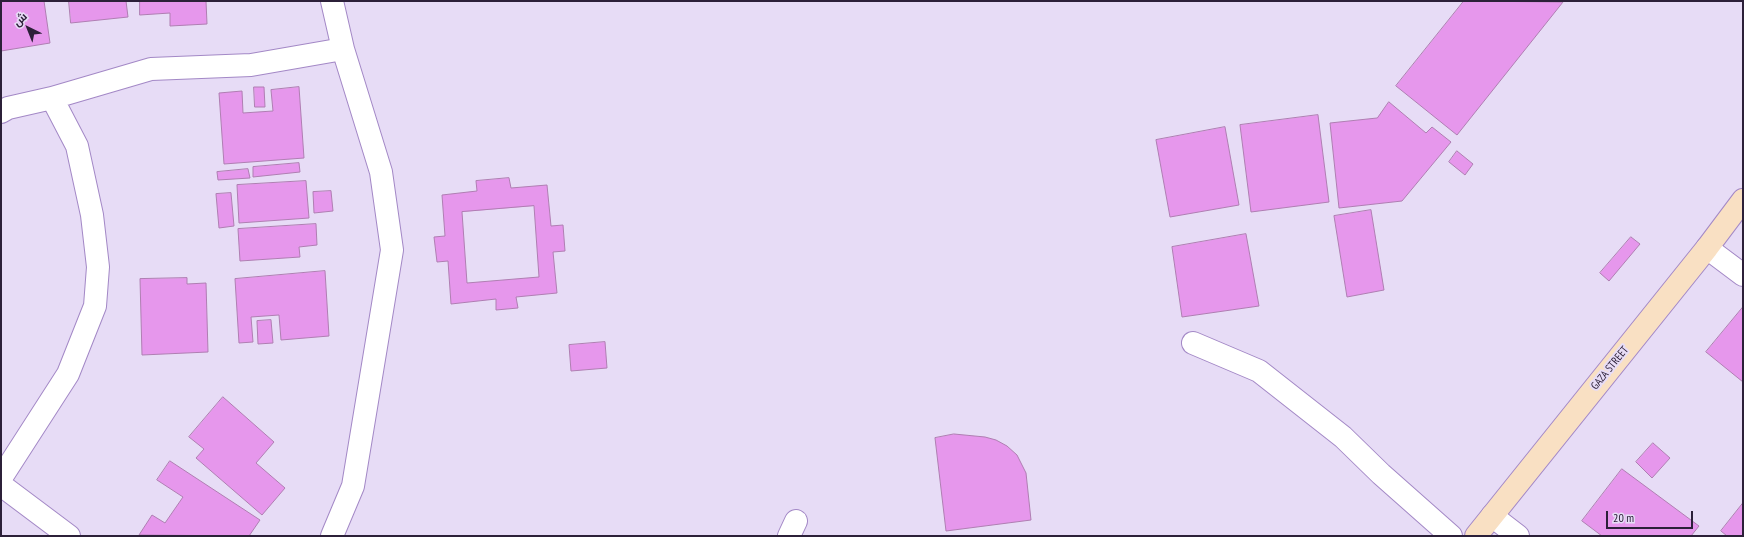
<!DOCTYPE html>
<html>
<head>
<meta charset="utf-8">
<style>
	body { margin:0 }
	#map { position:relative; width:1744px; height:537px; overflow:hidden; background:#e7dcf6; font-family:"PT Sans Narrow",Cairo,sans-serif }
	canvas { display:block }
	.frame { position:absolute; inset:0; border:2px solid #2c2039; pointer-events:none }
	.north { position:absolute; left:8px; top:8px; width:40px; height:40px; -webkit-text-stroke:3px #e7dcf6; paint-order:stroke; rotate:317deg; font-size:11px; font-weight:700; line-height:16px; text-align:center; color:#2c2039 }
	.north::after { content:''; display:block; margin:auto; width:14px; height:18px; background:#2c2039; clip-path:polygon(50% 0,100% 100%,50% 72%,0 100%) }
	.scale { position:absolute; left:1606px; top:511px; width:87px; height:18px; box-sizing:border-box; border:2px solid #2c2039; border-top:0; padding-left:5px; font-size:12px; line-height:14px; white-space:nowrap; color:#2c2039; -webkit-text-stroke:3px #e7dcf6; paint-order:stroke }
</style>
</head>
<body>
<div id="map">
<canvas width="1744" height="537"></canvas>
<div class="frame"></div>
<div class="north">ش</div>
<div class="scale">20 m</div>
</div>
<script>
const ctx = document.querySelector('canvas').getContext('2d');
ctx.lineJoin = 'round';
function paint(path, color) {
  ctx.fillStyle = color;
  ctx.fill(path, 'evenodd');
}
function strokePath(path, color, width, dash) {
  ctx.strokeStyle = color;
  ctx.lineWidth = width;
  ctx.lineCap = dash ? 'butt' : 'round';
  ctx.setLineDash(dash || []);
  ctx.stroke(path);
}
function write(font, color, halo, rows, align = 'center') {
  ctx.font = font + ' "PT Sans Narrow",sans-serif';
  ctx.lineWidth = 4;
  ctx.setLineDash([]);
  ctx.textBaseline = 'middle';
  ctx.strokeStyle = halo;
  ctx.fillStyle = color;
  for (const [text, x, y, turn = 0] of rows) {
    ctx.save();
    ctx.translate(x, y);
    ctx.rotate((+turn || 0) * Math.PI / 180);
    ctx.textAlign = isNaN(turn) ? turn : align;
    if (halo) ctx.strokeText(text, 0, 0);
    ctx.fillText(text, 0, 0);
    ctx.restore();
  }
}
const building = new Path2D(`
	M1 1H44L50 43 1 51Z
	M69 1H126L128 17 71 23Z
	M140 1H206L207 24 170 26V13L140 15Z
	M1464 1 1563 2 1457 135 1396 86Z
	M254 87H264L265 107H255Z
	M299 87 304 158 224 164 219 93 242 91 243 113 273 111 271 90Z
	M1389 102 1426 133 1432 127 1451 142 1402 201 1339 208 1330 123 1377 118Z
	M1318 115 1329 202 1251 212 1240 125Z
	M1225 127 1239 205 1170 217 1156 140Z
	M1457 151 1473 164 1465 175 1449 162Z
	M299 163 300 172 253 177V167Z
	M248 169 250 178 218 180 217 172Z
	M509 178 511 188 547 185 551 226 563 225 565 251 553 252 557 293 516 297 518 308 496 310V299L451 304 448 261 437 262 434 237 445 236 442 195 477 191 476 181ZM534 206 539 277 467 283 462 212Z
	M306 181 309 218 239 223 237 185Z
	M331 191 333 211 314 213 313 192Z
	M231 193 234 226 219 228 216 194Z
	M1371 210 1384 290 1347 297 1334 216Z
	M316 224 317 245 299 247 300 257 240 261 238 229Z
	M1246 234 1259 306 1182 317 1172 247Z
	M1631 237 1640 244 1609 281 1600 273Z
	M325 271 329 336 281 340 279 315 251 317 253 342 239 343 235 279Z
	M187 278V284L206 283 208 352 142 355 140 279Z
	M1743 307V382L1706 352Z
	M271 320 273 343 258 344 257 321Z
	M605 342 607 368 571 371 569 345Z
	M223 397 274 442 256 463 285 488 262 515 196 458 204 449 189 437Z
	M954 434 985 437 996 440 1007 446 1017 455 1026 473 1031 520 946 531 935 438Z
	M1653 443 1670 458 1652 478 1636 462Z
	M170 461 260 520 249 536 139 535 152 515 165 523 183 497 157 480Z
	M1622 469 1699 526 1691 536H1602L1582 521Z
	M1743 503V536H1727L1721 531Z`);
paint(building, '#e697ec');
strokePath(building, '#af7eb2', 1);
const street = new Path2D(`
	M1 112 8 108 52 98 151 69 251 65 343 49
	M1707 248 1743 275
	M1193 343 1259 371 1343 437 1381 474 1451 536
	M1 478 68 374 95 306 98 267 92 215 77 146 52 98
	M1 485 69 536
	M1492 516 1518 536
	M332 536 353 486 392 250 381 172 343 49 332 1
	M789 536 796 521`);
const secondary = new Path2D(`
	M1476 536 1707 248 1743 200`);
strokePath(street, '#a388c6', 24);
strokePath(secondary, '#a388c6', 24);
strokePath(street, '#fff', 22);
strokePath(secondary, '#f9e0c3', 22);
write('11px', '#2c2039', '#e7dcf6', [
	["GAZA STREET",1610,368,-51]
]);
</script>
</body>
</html>
